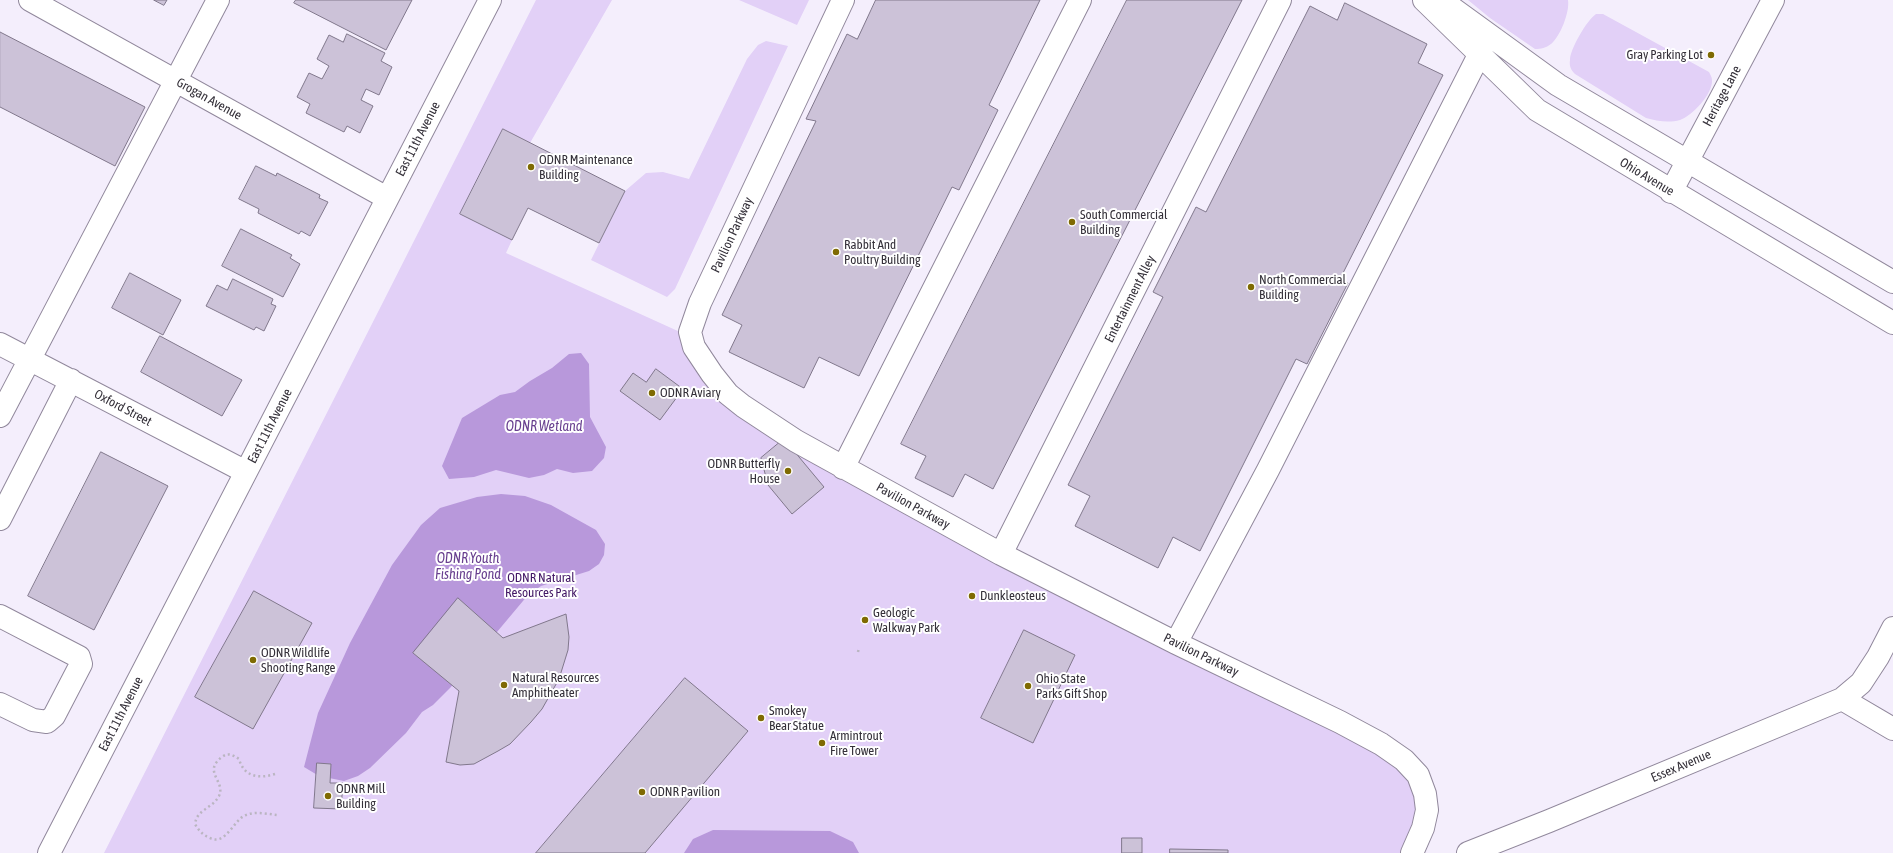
<!DOCTYPE html>
<html>
<head>
<meta charset="utf-8">
<style>
	body { margin:0 }
	canvas { display:block; background:#f4eefc }
</style>
</head>
<body>
<canvas width="1893" height="853"></canvas>
<script>
const ctx = document.querySelector('canvas').getContext('2d');
ctx.lineJoin = 'round';
function paint(path, color) {
  ctx.fillStyle = color;
  ctx.fill(path, 'evenodd');
}
function strokePath(path, color, width, dash) {
  ctx.strokeStyle = color;
  ctx.lineWidth = width;
  ctx.lineCap = dash ? 'butt' : 'round';
  ctx.setLineDash(dash || []);
  ctx.stroke(path);
}
function write(font, color, halo, rows, align = 'center') {
  ctx.font = font + ' "Asap Condensed",sans-serif';
  ctx.lineWidth = 4;
  ctx.setLineDash([]);
  ctx.textBaseline = 'middle';
  ctx.strokeStyle = halo;
  ctx.fillStyle = color;
  for (const [text, x, y, turn = 0] of rows) {
    ctx.save();
    ctx.translate(x, y);
    ctx.rotate((+turn || 0) * Math.PI / 180);
    ctx.textAlign = isNaN(turn) ? turn : align;
    if (halo) ctx.strokeText(text, 0, 0);
    ctx.fillText(text, 0, 0);
    ctx.restore();
  }
}
paint(new Path2D(`
	M536 0H612L530 143 503 129 460 214 512 240 506 253 691 337 743 406 1381 744 1425 794 1412 853H104Z
	M739 0H809L797 25Z
	M1468 0H1568C1570 12 1560 37 1551 44 1546 48 1541 49 1535 49L1490 18Z
	M1596 14H1603L1709 72C1710 74 1712 77 1712 80 1713 94 1692 116 1680 120 1669 123 1656 121 1646 118L1575 74C1571 70 1569 66 1570 60 1570 49 1587 20 1596 14Z
	M766 41 788 46 675 289 667 297 591 260 625 191 646 173 663 172 689 179 747 59 758 45Z`), '#e2d0f7');
paint(new Path2D(`
	M581 353 589 364 590 417 606 447 604 458 592 471 573 473 557 469 544 475 529 478 496 470 474 477 449 479 442 466 462 418 500 395 515 392 530 381 552 368 569 354Z
	M501 494 525 496 551 505 596 530 605 544 604 555 599 564 589 571 541 586 528 595 450 688 433 705 422 712 406 733 370 768 358 776 344 781 319 776 304 767 318 713 350 643 392 565 421 525 440 508 477 497Z
	M713 830 830 831 853 842 859 853H684L693 839Z`), '#b898db');
const building = new Path2D(`
	M154 0H167L164 5Z
	M296 0H412L386 50 294 3Z
	M876 0H1040L989 105 998 110 959 190 952 187 859 376 819 357 804 388 729 352 742 325 722 315 816 121 806 119 847 34 857 39Z
	M1127 0H1242L993 489 965 474 953 497 915 478 926 456 901 444Z
	M1345 3 1427 44 1418 63 1443 75 1340 279 1348 283 1307 364 1296 359 1200 551 1173 537 1158 568 1075 526 1090 496 1068 485 1163 297 1153 292 1196 207 1206 212 1310 6 1337 20Z
	M0 32 145 107 115 166 0 107Z
	M347 34 385 53 381 61 392 67 379 95 366 89 361 100 373 106 360 133 347 126 344 132 306 113 310 104 297 97 309 73 322 79 329 66 317 59 329 35 343 42Z
	M503 129 625 191 599 243 528 208 512 240 460 214Z
	M256 166 276 176 277 173 320 195 319 198 328 202 310 236 301 231 299 234 258 213 259 209 239 199Z
	M241 229 292 255 290 258 300 264 283 297 222 266Z
	M130 273 181 300 163 335 112 308Z
	M233 279 273 299 271 304 276 306 264 331 256 327 254 330 206 306 217 285 227 290Z
	M160 336 242 380 222 416 141 372Z
	M656 369 683 389 660 420 620 391 633 373 646 382Z
	M784 439 824 487 792 514 768 485 761 458Z
	M101 452 168 486 94 630 28 596Z
	M254 591 312 623 253 729 195 697Z
	M458 598 503 638 566 614 569 637 568 650 559 679 542 709 531 722 510 744 498 751 474 764 460 765 446 762 459 691 413 653Z
	M1024 630 1075 655 1033 743 981 718Z
	M685 678 748 731 645 853H536Z
	M317 763 331 764 330 783H343L341 809 314 808Z
	M1122 838H1142V853H1122Z
	M1170 849 1228 850V853H1170Z`);
paint(building, '#ccc2d8');
strokePath(building, '#81788c', 1);
const minor = new Path2D(`
	M30 0 387 198
	M843 0 700 303 690 332 694 347 712 374 728 394 743 406 796 441 1001 554 1176 643 1340 722 1381 744 1404 760 1418 775 1425 794 1427 810 1423 828 1412 853
	M1424 0 1537 110 1893 323
	M1441 0 1558 85 1893 282
	M1671 192 1773 0
	M0 344 246 472
	M0 416 218 0
	M843 468 1080 0
	M0 519 71 380
	M1001 554 1280 0
	M0 616 79 657 81 664 54 716 47 722 33 720 0 704
	M1176 643 1268 470 1479 55
	M1842 699 1893 729
	M49 853 490 0
	M1468 853 1549 821 1842 699 1861 683 1878 657 1893 628`);
strokePath(minor, '#91889c', 24);
strokePath(new Path2D(`
	M858 652 859 648
	M275 774C259 779 244 777 239 759 233 755 228 752 222 757 202 772 226 781 219 796 212 809 197 809 195 824 199 831 203 835 210 838 226 846 234 819 246 815 256 811 267 814 277 815`), '#bab5c1', 2.5, [2, 3]);
strokePath(minor, '#fff', 22);
for (const [x, y, r, color] of [
	[1711,55,4,"#7f6a02"],
	[531,167,4,"#7f6a02"],
	[1072,222,4,"#7f6a02"],
	[836,252,4,"#7f6a02"],
	[1251,287,4,"#7f6a02"],
	[652,393,4,"#7f6a02"],
	[788,471,4,"#7f6a02"],
	[972,596,4,"#7f6a02"],
	[865,620,4,"#7f6a02"],
	[253,660,4,"#7f6a02"],
	[504,685,4,"#7f6a02"],
	[1028,686,4,"#7f6a02"],
	[761,718,4,"#7f6a02"],
	[822,743,4,"#7f6a02"],
	[642,792,4,"#7f6a02"],
	[328,796,4,"#7f6a02"]
]) {
  const dot = new Path2D();
  dot.arc(x, y, r, 0, 2 * Math.PI);
  ctx.fillStyle = color;
  ctx.fill(dot);
  strokePath(dot, '#fff', 1.5);
}
write('13px', '#343039', '#fff', [
	["Gray Parking Lot",1703,55,"right"],
	["ODNR Maintenance",539,160],
	["Building",539,175],
	["South Commercial",1080,215],
	["Building",1080,230],
	["Rabbit And",844,245],
	["Poultry Building",844,260],
	["North Commercial",1259,280],
	["Building",1259,295],
	["ODNR Aviary",660,393],
	["ODNR Butterfly",780,464,"right"],
	["House",780,479,"right"],
	["Dunkleosteus",980,596],
	["Geologic",873,613],
	["Walkway Park",873,628],
	["ODNR Wildlife",261,653],
	["Shooting Range",261,668],
	["Natural Resources",512,678],
	["Amphitheater",512,693],
	["Ohio State",1036,679],
	["Parks Gift Shop",1036,694],
	["Smokey",769,711],
	["Bear Statue",769,726],
	["Armintrout",830,736],
	["Fire Tower",830,751],
	["ODNR Mill",336,789],
	["Building",336,804],
	["ODNR Pavilion",650,792]
], 'left');
write('13px', '#343039', '#fff', [
	["Heritage Lane",1722,96,-62],
	["Grogan Avenue",209,99,29],
	["East 11th Avenue",418,139,-63],
	["Ohio Avenue",1647,177,31],
	["Pavilion Parkway",732,235,-65],
	["Entertainment Alley",1130,299,-63],
	["Oxford Street",123,408,28],
	["East 11th Avenue",270,426,-63],
	["Pavilion Parkway",913,506,29],
	["Pavilion Parkway",1201,655,26],
	["East 11th Avenue",121,714,-63],
	["Essex Avenue",1681,766,-23]
]);
write('13px', '#421765', '#fff', [
	["ODNR Natural",541,578],
	["Resources Park",541,593]
]);
write('italic 14px', '#683f8f', '#fff', [
	["ODNR Wetland",544,427],
	["ODNR Youth",468,559],
	["Fishing Pond",468,575]
]);
</script>
</body>
</html>
